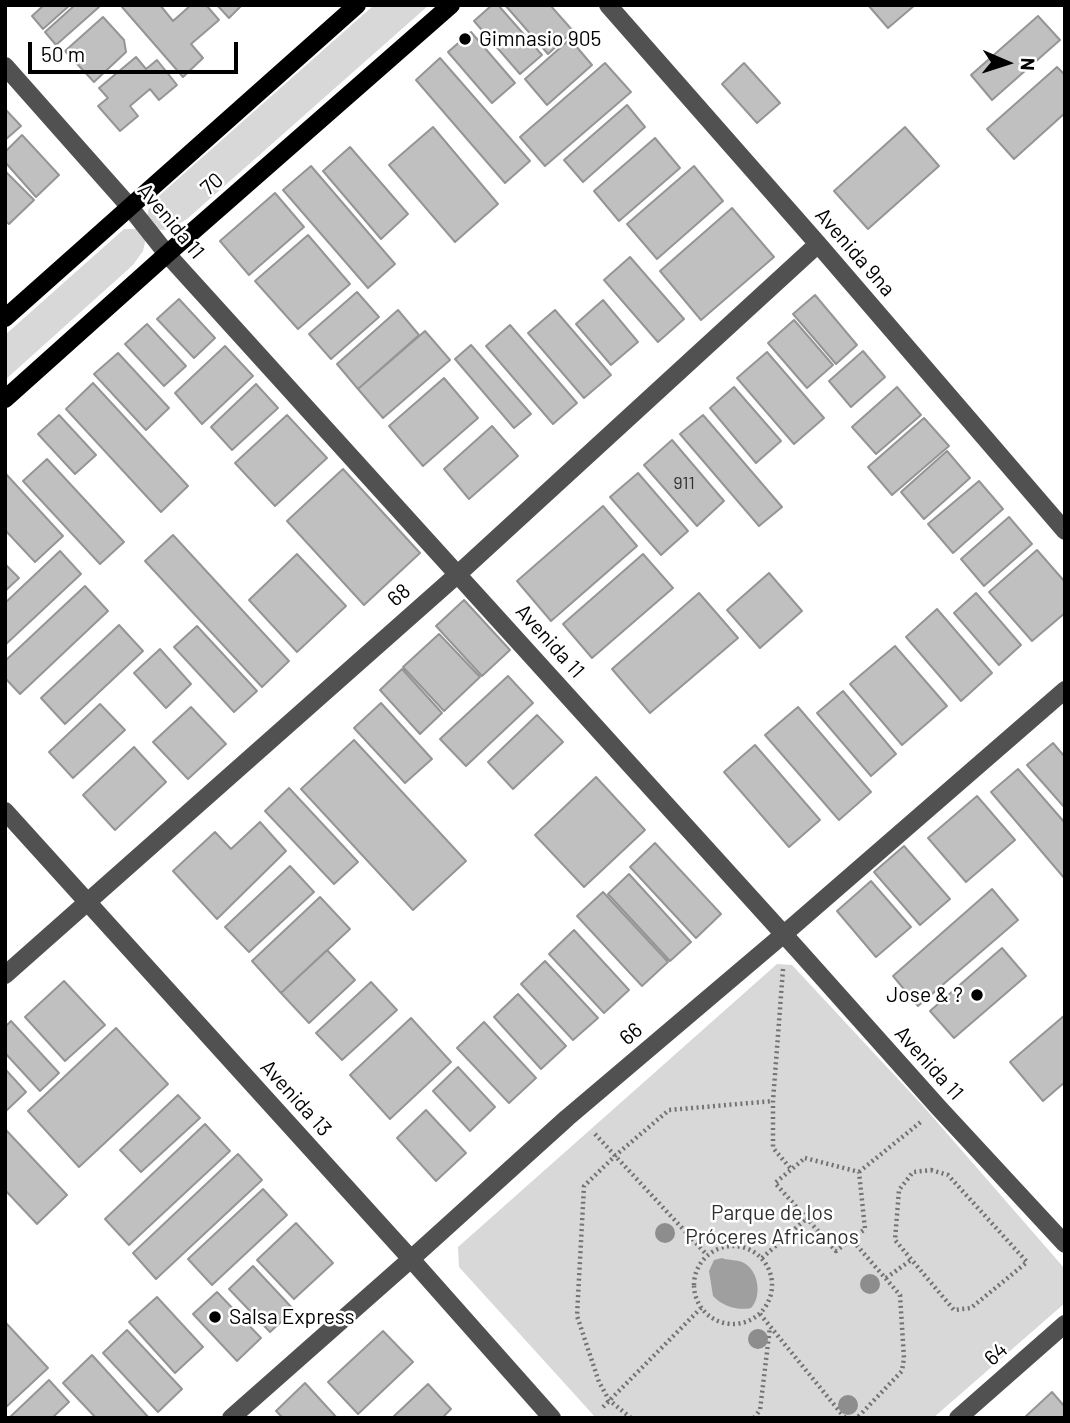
<!DOCTYPE html>
<html>
<head>
<meta charset="utf-8">
<style>
	body { margin:0 }
	#map { position:relative; width:1070px; height:1423px; overflow:hidden; background:#fff; font-family:Barlow,sans-serif }
	canvas { display:block }
	.frame { position:absolute; inset:0; border:7px solid #000; pointer-events:none }
	.north { position:absolute; left:972px; top:28px; width:70px; height:70px; -webkit-text-stroke:5px #fff; paint-order:stroke; rotate:93deg; font-size:19px; font-weight:700; line-height:28px; text-align:center; color:#000 }
	.north::after { content:''; display:block; margin:auto; width:24px; height:32px; background:#000; clip-path:polygon(50% 0,100% 100%,50% 72%,0 100%) }
	.scale { position:absolute; left:28px; top:42px; width:210px; height:32px; box-sizing:border-box; border:4px solid #000; border-top:0; padding-left:9px; font-size:21px; line-height:24px; white-space:nowrap; color:#000; -webkit-text-stroke:5px #fff; paint-order:stroke }
</style>
</head>
<body>
<div id="map">
<canvas width="1070" height="1423"></canvas>
<div class="frame"></div>
<div class="north">N</div>
<div class="scale">50 m</div>
</div>
<script>
const ctx = document.querySelector('canvas').getContext('2d');
ctx.lineJoin = 'round';
function paint(path, color) {
  ctx.fillStyle = color;
  ctx.fill(path, 'evenodd');
}
function strokePath(path, color, width, dash) {
  ctx.strokeStyle = color;
  ctx.lineWidth = width;
  ctx.lineCap = dash ? 'butt' : 'round';
  ctx.setLineDash(dash || []);
  ctx.stroke(path);
}
function write(font, color, halo, rows, align = 'center') {
  ctx.font = font + ' Barlow,sans-serif';
  ctx.lineWidth = 5;
  ctx.setLineDash([]);
  ctx.textBaseline = 'middle';
  ctx.strokeStyle = halo;
  ctx.fillStyle = color;
  for (const [text, x, y, turn = 0] of rows) {
    ctx.save();
    ctx.translate(x, y);
    ctx.rotate((+turn || 0) * Math.PI / 180);
    ctx.textAlign = isNaN(turn) ? turn : align;
    if (halo) ctx.strokeText(text, 0, 0);
    ctx.fillText(text, 0, 0);
    ctx.restore();
  }
}
paint(new Path2D(`
	M374 5H429L187 219 169 230 148 229 143 251 133 265 5 380V335L124 229H147L148 210 161 194Z
	M777 964 792 965 924 1107 1065 1269V1303L933 1418H596L459 1267 458 1247Z`), '#d8d8d8');
paint(new Path2D(`
	M722 1258C729 1261 737 1259 744 1263 759 1271 762 1297 751 1308 738 1311 722 1306 713 1296L709 1271 714 1260Z`), '#9f9f9f');
const building = new Path2D(`
	M44 5H70L43 29 32 16Z
	M75 5H97L99 7 56 45 45 32Z
	M124 5H160L173 21 191 5H206L219 20 191 44 203 58 183 77 122 7Z
	M217 5H242L229 18Z
	M492 5H498L542 55 520 74 474 21Z
	M505 5H550L573 31 548 54Z
	M868 5H915L888 28Z
	M1038 16 1060 40 992 100 971 75Z
	M103 17 124 40 126 52 94 82 65 51Z
	M471 32 515 83 492 103 448 52Z
	M570 39 592 65 547 105 525 79Z
	M136 57 146 69 157 60 177 85 159 100 150 89 130 106 138 116 120 131 98 106 108 98 99 88Z
	M440 58 530 161 505 183 416 80Z
	M605 63 631 92 545 166 520 137Z
	M744 63 780 103 757 123 722 84Z
	M1057 67 1065 75V113L1014 159 987 129Z
	M627 105 645 127 583 182 564 160Z
	M5 109 21 126 5 140Z
	M433 127 498 204 455 242 389 165Z
	M905 127 939 166 868 229 834 191Z
	M22 135 59 175 36 197 5 162V152Z
	M655 138 680 168 619 221 594 191Z
	M350 147 408 214 381 239 323 171Z
	M311 166 395 264 368 288 283 190Z
	M694 166 723 201 657 259 627 224Z
	M5 171 34 200 9 224 5 221Z
	M275 193 304 227 249 275 220 241Z
	M732 208 774 257 701 320 660 271Z
	M308 235 350 284 298 329 255 281Z
	M630 257 684 319 658 342 604 280Z
	M357 292 379 317 331 359 309 334Z
	M815 295 857 345 836 364 793 314Z
	M179 299 215 338 194 358 157 319Z
	M603 300 638 342 611 365 576 324Z
	M398 310 419 335 358 389 337 364Z
	M555 310 611 375 584 398 528 333Z
	M794 320 833 365 807 388 768 343Z
	M147 324 186 366 164 386 125 344Z
	M510 325 577 403 553 424 486 346Z
	M425 331 450 360 383 418 358 389Z
	M471 345 531 414 514 428 455 359Z
	M225 346 253 376 202 424 175 393Z
	M863 351 885 377 851 407 829 381Z
	M767 352 824 418 794 444 737 378Z
	M118 353 169 408 146 430 94 374Z
	M444 378 478 418 423 466 389 426Z
	M93 383 188 486 161 512 66 409Z
	M256 384 278 408 232 450 211 427Z
	M734 387 781 441 756 463 710 408Z
	M897 387 921 415 876 454 852 427Z
	M59 415 96 455 75 474 38 434Z
	M287 415 327 458 275 506 235 463Z
	M703 415 782 507 759 526 680 434Z
	M924 418 949 446 892 495 868 467Z
	M492 426 518 456 469 499 444 469Z
	M672 440 724 501 697 526 644 465Z
	M947 451 970 478 924 519 901 492Z
	M47 459 124 542 100 564 23 481Z
	M343 469 420 553 364 605 287 521Z
	M5 473 63 536 35 562 5 530Z
	M638 473 688 531 661 555 610 497Z
	M979 481 1003 509 953 553 928 524Z
	M603 506 637 546 551 621 517 581Z
	M1009 517 1032 544 984 586 961 559Z
	M173 535 289 661 262 687 145 561Z
	M1037 550 1065 582V613L1032 641 989 592Z
	M60 551 81 574 5 645V603Z
	M297 554 346 606 297 652 249 600Z
	M643 554 673 588 592 658 563 624Z
	M5 564 19 578 5 591Z
	M769 573 802 611 760 648 727 610Z
	M85 586 108 611 20 694 5 678V661Z
	M699 593 738 638 650 713 612 669Z
	M976 593 1021 645 999 665 954 613Z
	M464 600 510 650 482 676 436 626Z
	M937 609 992 673 961 701 906 637Z
	M119 625 143 651 65 724 41 698Z
	M197 626 257 691 234 712 174 647Z
	M439 634 480 677 444 711 403 667Z
	M895 646 947 706 902 745 850 684Z
	M160 649 191 684 166 708 134 673Z
	M402 669 442 713 420 734 380 690Z
	M508 676 533 703 466 766 440 739Z
	M843 691 896 754 871 776 817 713Z
	M381 703 432 759 405 783 354 728Z
	M100 704 125 730 73 778 49 752Z
	M191 707 226 744 188 779 153 742Z
	M798 707 871 792 839 820 765 735Z
	M537 715 563 742 513 789 488 762Z
	M354 740 466 861 413 910 301 789Z
	M1053 743 1065 757V808L1027 765Z
	M755 745 820 820 789 847 724 772Z
	M134 747 166 782 115 830 83 795Z
	M1018 769 1065 823V879L991 792Z
	M596 777 645 830 584 887 535 835Z
	M289 788 358 862 334 884 265 811Z
	M977 796 1015 840 966 882 928 838Z
	M260 822 286 851 217 919 173 871 215 832 231 849Z
	M655 843 721 914 696 938 630 867Z
	M904 846 950 899 920 925 874 872Z
	M290 866 314 892 249 952 225 927Z
	M629 874 691 942 670 961 608 894Z
	M871 881 911 927 876 957 837 911Z
	M992 889 1018 920 918 1006 893 976Z
	M603 892 668 962 642 986 577 916Z
	M320 897 350 929 281 993 252 961Z
	M574 930 629 990 604 1013 549 954Z
	M1002 948 1026 976 954 1038 930 1011Z
	M327 950 355 980 309 1023 281 993Z
	M545 961 598 1018 573 1040 521 984Z
	M64 981 105 1025 65 1061 25 1017Z
	M371 982 397 1010 342 1060 316 1033Z
	M518 994 566 1046 541 1069 494 1017Z
	M1065 1015V1082L1043 1101 1010 1062Z
	M411 1018 451 1062 390 1119 350 1075Z
	M11 1021 59 1073 40 1091 5 1053V1027Z
	M484 1022 536 1078 509 1103 457 1048Z
	M116 1028 168 1084 79 1167 28 1111Z
	M458 1067 495 1107 470 1131 433 1091Z
	M5 1069 26 1092 6 1111 5 1110Z
	M178 1095 200 1118 141 1172 120 1150Z
	M426 1110 466 1153 436 1181 397 1138Z
	M205 1124 230 1151 129 1245 105 1219Z
	M5 1129 67 1195 37 1224 5 1190Z
	M238 1154 262 1180 156 1279 133 1253Z
	M263 1189 287 1215 212 1285 188 1259Z
	M296 1223 333 1263 294 1299 257 1260Z
	M253 1266 294 1310 270 1332 229 1289Z
	M217 1292 261 1338 237 1361 193 1314Z
	M157 1297 203 1347 175 1373 129 1322Z
	M5 1322 48 1368 5 1408Z
	M127 1330 182 1389 158 1412 103 1353Z
	M383 1331 413 1362 358 1414 328 1382Z
	M92 1355 149 1418H96L63 1383Z
	M49 1380 69 1402 52 1418H9Z
	M305 1383 337 1418H283L276 1411Z
	M428 1384 451 1409 442 1418H392Z
	M1052 1392 1065 1407V1418H1024Z`);
paint(building, '#c0c0c0');
strokePath(building, '#959595', 2);
strokePath(new Path2D(`
	M783 969 773 1101V1148L791 1169
	M595 1134 707 1255
	M805 1158 859 1172 865 1229 836 1251 775 1183Z
	M931 1170 948 1175 1027 1262 971 1308 954 1310 895 1240 899 1190 913 1172Z
	M859 1172 922 1121
	M853 1241 900 1295 904 1358 902 1371 857 1418
	M694 1285a39 39 0 1 1 78 0a39 39 0 1 1-78 0Z
	M762 1258 806 1219
	M886 1278 911 1260
	M760 1314 845 1418
	M603 1407 701 1308
	M631 1418 609 1400 599 1382 577 1316 584 1186 616 1155 669 1110 773 1101
	M754 1418 760 1410 770 1327`), '#737373', 4.5, [2, 3.5]);
strokePath(new Path2D(`
	M608 5 818 244 1065 531
	M5 66 129 206 167 254 798 950 939 1108 1065 1244
	M5 811 411 1259 552 1418
	M5 975 458 574 818 244
	M231 1418 411 1259 567 1118 784 934 1065 690
	M958 1418 1065 1324`), '#515151', 18);
strokePath(new Path2D(`
	M5 318 357 5
	M5 399 167 254 451 5`), '#000', 18);
ctx.fillStyle = '#8d8d8d';
for (const [x, y] of [
	[665,1233],
	[870,1284],
	[758,1339],
	[848,1405]
]) {
  ctx.beginPath();
  ctx.arc(x, y, 10, 0, 2 * Math.PI);
  ctx.fill();
}
for (const [x, y, r, color] of [
	[465,39,7,"#000"],
	[977,995,7,"#000"],
	[215,1317,7,"#000"]
]) {
  const dot = new Path2D();
  dot.arc(x, y, r, 0, 2 * Math.PI);
  ctx.fillStyle = color;
  ctx.fill(dot);
  strokePath(dot, '#fff', 2.5);
}
write('18px', '#303030', null, [
	["911",684,483]
]);
write('21px', '#000', '#fff', [
	["Gimnasio 905",479,39],
	["Jose & ?",963,995,"right"],
	["Salsa Express",229,1317]
], 'left');
write('21px', '#000', '#fff', [
	["70",212,184,-41],
	["Avenida 11",171,221,50],
	["Avenida 9na",855,252,49],
	["68",399,595,-42],
	["Avenida 11",550,641,48],
	["66",631,1034,-40],
	["Avenida 11",929,1063,48],
	["Avenida 13",296,1098,48],
	["64",996,1354,-41]
]);
write('21px', '#2f2f2f', '#fff', [
	["Parque de los",772,1213],
	["Próceres Africanos",772,1237]
]);
</script>
</body>
</html>
